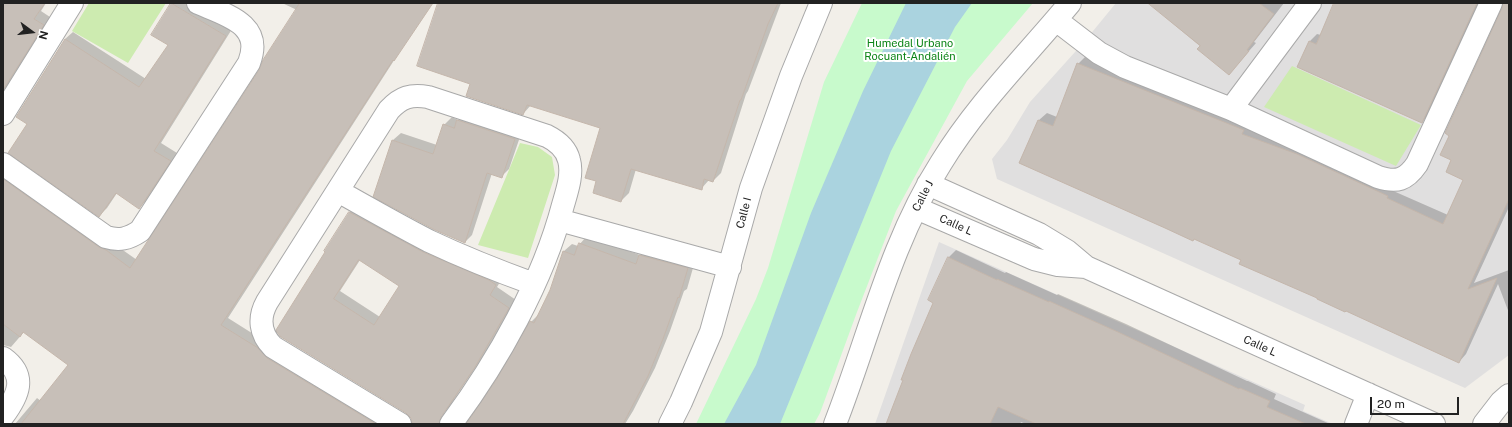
<!DOCTYPE html>
<html>
<head>
<meta charset="utf-8">
<style>
	body { margin:0 }
	#map { position:relative; width:1512px; height:427px; overflow:hidden; background:#f2efe9; font-family:"Public Sans",sans-serif }
	canvas { display:block }
	.frame { position:absolute; inset:0; border:4px solid #222; pointer-events:none }
	.north { position:absolute; left:12px; top:12px; width:40px; height:40px; -webkit-text-stroke:3px #fff; paint-order:stroke; rotate:105deg; font-size:11px; font-weight:700; line-height:16px; text-align:center; color:#222 }
	.north::after { content:''; display:block; margin:auto; width:14px; height:18px; background:#222; clip-path:polygon(50% 0,100% 100%,50% 72%,0 100%) }
	.scale { position:absolute; left:1370px; top:397px; width:89px; height:18px; box-sizing:border-box; border:2px solid #222; border-top:0; padding-left:5px; font-size:12px; line-height:14px; white-space:nowrap; color:#222; -webkit-text-stroke:3px #fff; paint-order:stroke }
</style>
</head>
<body>
<div id="map">
<canvas width="1512" height="427"></canvas>
<div class="frame"></div>
<div class="north">N</div>
<div class="scale">20 m</div>
</div>
<script>
const ctx = document.querySelector('canvas').getContext('2d');
ctx.lineJoin = 'round';
function paint(path, color) {
  ctx.fillStyle = color;
  ctx.fill(path, 'evenodd');
}
function strokePath(path, color, width, dash) {
  ctx.strokeStyle = color;
  ctx.lineWidth = width;
  ctx.lineCap = dash ? 'butt' : 'round';
  ctx.setLineDash(dash || []);
  ctx.stroke(path);
}
function write(font, color, halo, rows, align = 'center') {
  ctx.font = font + ' "Public Sans",sans-serif';
  ctx.lineWidth = 4;
  ctx.setLineDash([]);
  ctx.textBaseline = 'middle';
  ctx.strokeStyle = halo;
  ctx.fillStyle = color;
  for (const [text, x, y, turn = 0] of rows) {
    ctx.save();
    ctx.translate(x, y);
    ctx.rotate((+turn || 0) * Math.PI / 180);
    ctx.textAlign = isNaN(turn) ? turn : align;
    if (halo) ctx.strokeText(text, 0, 0);
    ctx.fillText(text, 0, 0);
    ctx.restore();
  }
}
paint(new Path2D(`
	M1116 3H1509V355L1465 388 997 179 992 159 1007 140 1030 102 1084 42Z
	M939 242 1305 405 1303 411 1333 424H875Z`), '#e0dfdf');
paint(new Path2D(`
	M89 3H166L128 63 72 31Z
	M1292 66 1421 125 1396 166 1264 107Z
	M520 143 538 147 552 157 555 175 528 258 478 245Z`), '#cdebb0');
paint(new Path2D(`
	M862 3H1033L967 81 896 211 857 312 820 413 814 424H696L756 299 768 268 824 82Z`), '#c8facc');
paint(new Path2D(`
	M906 3H972L955 27 891 151 780 424H724L756 365 811 213 863 91Z`), '#aad3df');
paint(new Path2D(`
	M3 3H46L41 11 50 17 3 92Z
	M172 3H191L232 29 161 143 177 153 147 200 139 208 117 193 107 208 99 216 28 124 65 39 73 32 146 79 169 44 153 34Z
	M282 3H431L228 318 396 424H15L37 398 41 401 69 365 24 332 11 347 3 345V166L137 260 260 70 297 10Z
	M439 3H781L748 91 746 94 721 173 713 181 709 180 701 189 636 169 629 193 621 201 597 180 601 127 531 105 523 114 471 83Z
	M1149 3H1284L1254 42 1256 43 1229 74 1201 46Z
	M1335 3H1481L1429 114 1422 122 1298 66 1310 41 1317 34 1321 35Z
	M1504 3H1509V207L1474 283 1509 270V313L1498 284 1466 354 1459 362 1242 260 1195 238 1193 240 1020 162 1039 120 1047 113 1057 117 1078 64 1086 56 1448 215 1464 179 1452 160Z
	M465 113 522 131 509 169 501 177 492 173 472 235 465 242 374 196 393 140 401 133 437 145 444 125 452 117 458 120Z
	M358 205 503 277 497 287 516 300 482 358 449 407 441 415 282 337 327 252 325 251 350 212ZM360 260 401 285 380 317 340 291Z
	M587 236 640 255 647 248 695 261 687 289 684 291 670 331 655 368 633 411 625 424H467L497 381 531 322 539 314 551 290 564 251 572 244 578 246Z
	M956 250 1005 273 1006 272 1057 295 1058 294 1126 324 1247 381H1248L1276 394 1274 399 1330 424H1026L1021 422 1020 424H887L934 302 948 258Z`), '#0003');
const building = new Path2D(`
	M3 3H45L34 19 44 25 3 90Z
	M171 3 226 36 154 151 171 161 139 209 116 193 99 217 8 153 27 124 16 117 65 39 139 87 168 45 151 35Z
	M300 3H433L394 61 393 60 221 325 258 348 267 358 376 424H21L68 365 23 332 20 337 3 324V179L99 247 106 250 130 268 259 70 263 60Z
	M438 3H778L768 24 741 100H740L713 182 704 179 702 190 631 169 621 202 593 193 596 181 585 178 600 128 527 105 523 115 466 96 470 84 417 66Z
	M1148 3H1259L1274 14 1247 50 1249 51 1229 75 1197 49 1200 46Z
	M1334 3H1477L1422 123 1297 67 1309 41 1316 44Z
	M1503 3H1509V199L1468 289 1497 278 1459 363 1346 311 1345 312 1317 299V298L1239 264 1241 260 1194 239 1193 241 1165 228 1019 163 1038 120 1053 126 1077 63 1244 130 1242 134 1297 154 1388 196 1387 198 1443 224 1463 180 1446 172 1451 160 1440 155 1449 136 1445 133 1502 8Z
	M457 120 515 139 502 178 487 173 465 243 435 230 373 197 392 140 433 154 443 124 454 128Z
	M349 212 423 252 489 280 496 285 490 295 509 308 475 367 441 417 439 424H412L411 418 406 413 281 337 276 331V330L325 252 324 251ZM359 260 399 286 374 325 334 299Z
	M579 243 636 264 639 255 688 268 679 298 678 297 663 339 648 376 623 424H466L496 380 530 321 534 323 550 290 563 251 574 255Z
	M948 257 997 280V279L1049 302V301L1118 332 1239 389 1240 388 1270 401 1267 407 1306 424H1036L998 407 990 424H886L903 380H901L911 354 933 303 928 300Z`);
paint(building, '#c7bfb8');
strokePath(building, '#c4b6ab', 1);
const street = new Path2D(`
	M1056 20 1099 53 1125 67 1231 109 1378 177C1397 183 1406 180 1417 164L1491 3
	M1231 109 1310 3
	M3 114 72 3
	M3 164 106 237C119 241 128 239 140 231L249 63C264 24 226 15 198 3
	M928 184 1039 234 1067 251 1086 267 1434 424
	M338 191C368 208 398 225 429 241 463 257 498 271 534 284
	M916 208 1034 259 1058 265 1086 267
	M559 220 730 267
	M3 358C28 376 18 396 3 416
	M400 424 273 347C260 334 258 318 267 302L389 110C401 97 411 94 428 97L547 136C557 141 566 148 569 160 573 174 567 191 563 205 543 281 498 361 451 424
	M670 424 681 402 711 332 751 188 791 76 821 3
	M835 424C869 337 890 243 941 163 977 104 1026 56 1070 3
	M1356 424 1368 394
	M1484 424 1501 402 1509 395`);
strokePath(street, '#a9a9a9', 24);
strokePath(street, '#fff', 22);
write('11px', '#0c8416', '#fff', [
	["Humedal Urbano",910,44],
	["Rocuant-Andalién",910,57]
]);
write('11px', '#222', '#fff', [
	["Calle J",923,196,-63],
	["Calle I",744,213,-75],
	["Calle L",956,225,24],
	["Calle L",1260,346,24]
]);
</script>
</body>
</html>
